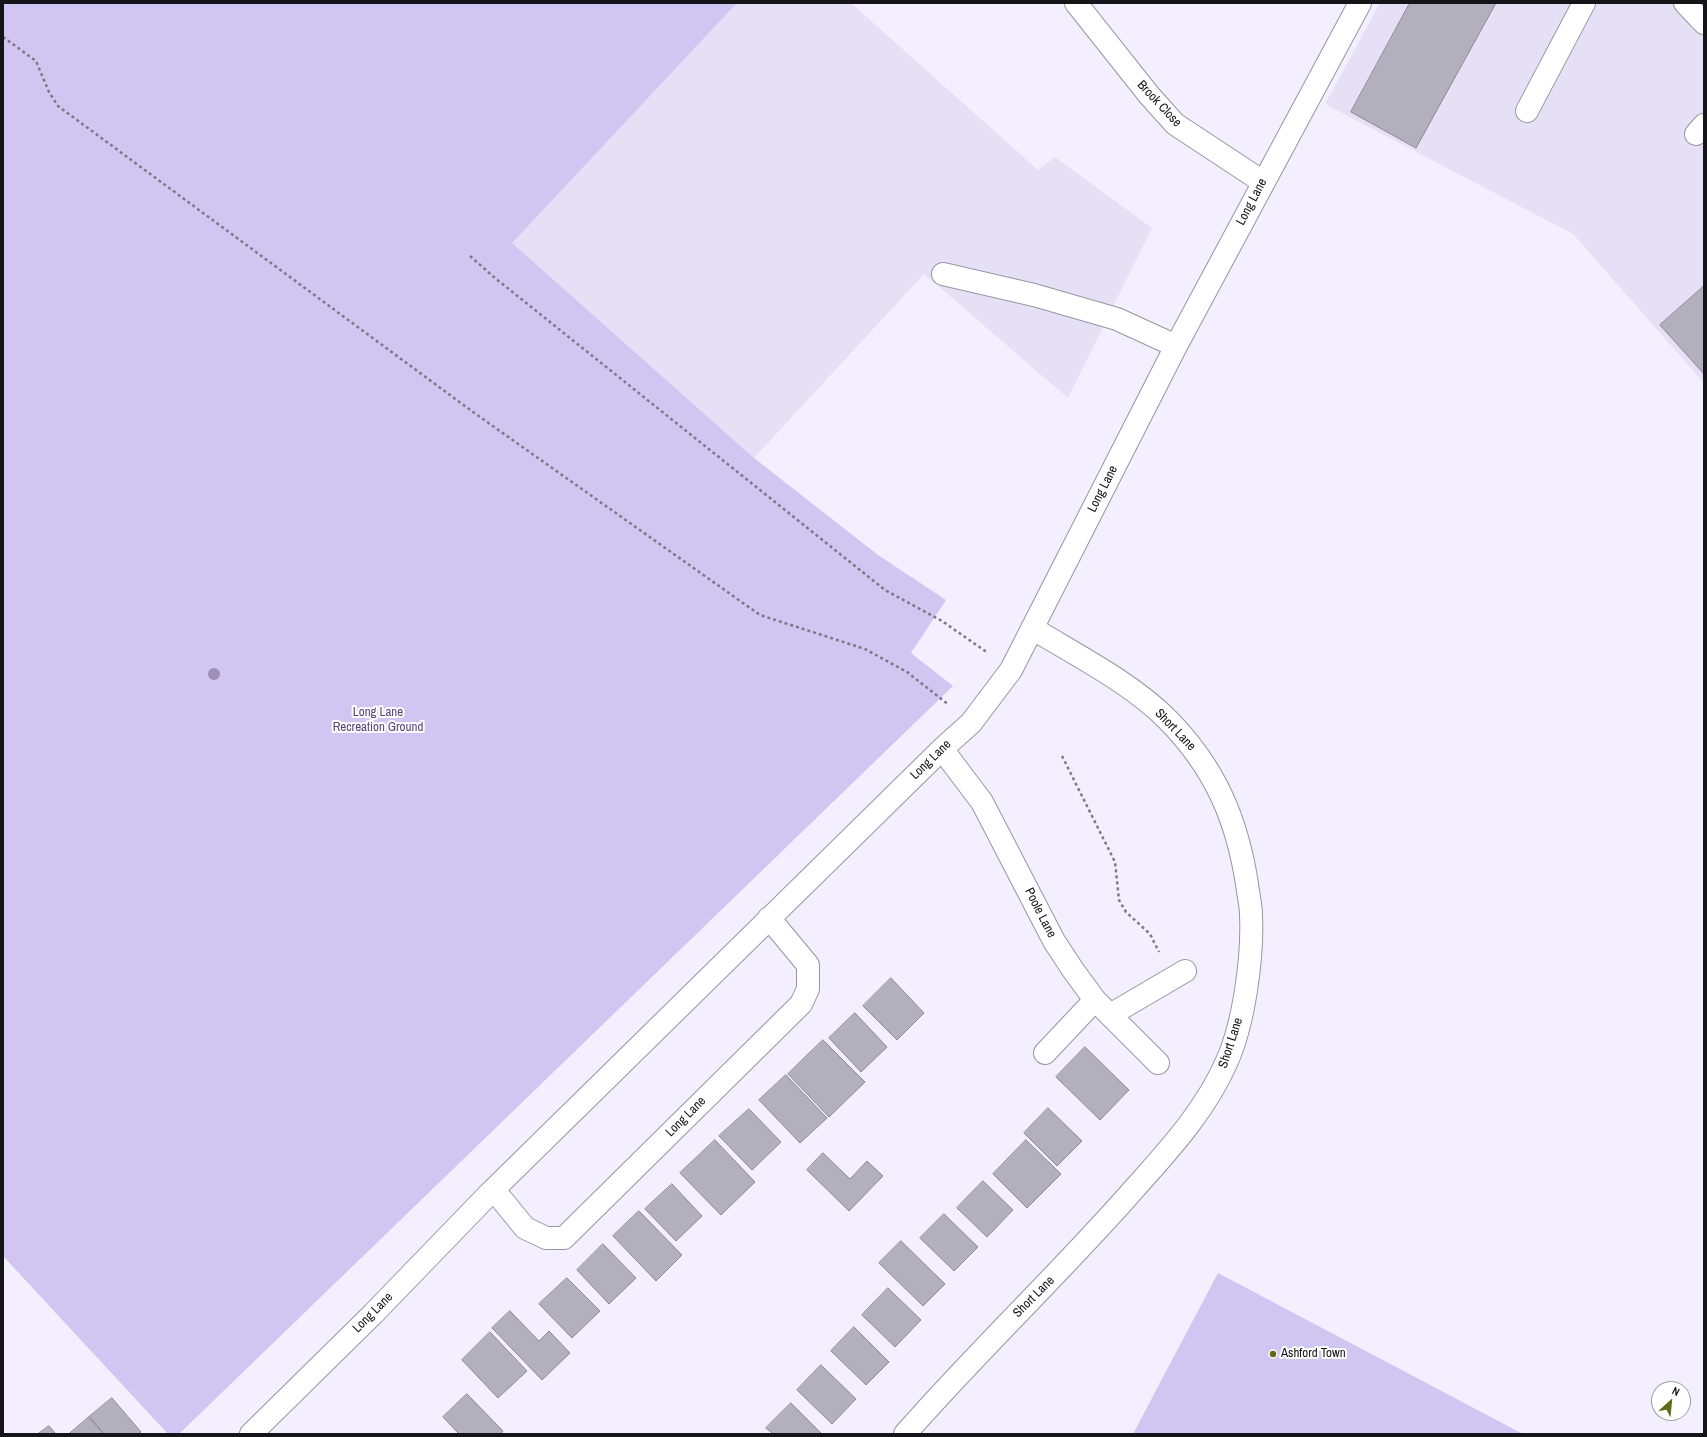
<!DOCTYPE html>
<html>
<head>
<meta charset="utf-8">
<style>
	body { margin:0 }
	#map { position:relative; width:1707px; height:1437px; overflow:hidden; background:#f3effe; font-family:"Archivo Narrow",sans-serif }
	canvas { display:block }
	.frame { position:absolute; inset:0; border:4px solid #151419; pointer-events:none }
	.north { position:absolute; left:1651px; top:1381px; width:40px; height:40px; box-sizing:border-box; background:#fff; border:1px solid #a1a1a3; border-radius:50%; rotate:27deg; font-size:11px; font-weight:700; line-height:16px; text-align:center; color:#151419 }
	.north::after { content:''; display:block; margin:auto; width:14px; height:18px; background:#606c15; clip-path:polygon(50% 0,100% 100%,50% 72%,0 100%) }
</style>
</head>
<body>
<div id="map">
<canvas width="1707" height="1437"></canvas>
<div class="frame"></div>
<div class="north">N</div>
</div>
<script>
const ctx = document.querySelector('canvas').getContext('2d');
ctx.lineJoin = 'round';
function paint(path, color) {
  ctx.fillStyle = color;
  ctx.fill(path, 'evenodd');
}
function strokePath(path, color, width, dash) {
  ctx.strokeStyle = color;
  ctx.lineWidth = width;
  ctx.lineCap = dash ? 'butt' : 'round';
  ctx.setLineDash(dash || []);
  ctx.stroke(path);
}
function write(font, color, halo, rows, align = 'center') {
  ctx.font = font + ' "Archivo Narrow",sans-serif';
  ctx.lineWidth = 4;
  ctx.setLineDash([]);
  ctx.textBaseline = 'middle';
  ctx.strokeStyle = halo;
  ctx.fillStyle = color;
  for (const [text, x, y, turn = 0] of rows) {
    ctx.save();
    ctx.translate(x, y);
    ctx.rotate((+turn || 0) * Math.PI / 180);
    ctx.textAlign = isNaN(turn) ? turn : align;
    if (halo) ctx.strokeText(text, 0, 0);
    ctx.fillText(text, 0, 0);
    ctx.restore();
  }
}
paint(new Path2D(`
	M737 3H851L1038 170 1055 157 1152 228 1068 398 924 274 754 458 511 243Z
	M1380 3H1704V383L1573 234 1325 104Z`), '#e5e0f5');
paint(new Path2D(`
	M3 3H737L512 243 754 458 878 555 946 600 911 653 953 686 179 1434H168L3 1256Z
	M1218 1273 1523 1434H1133Z`), '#d1c6f1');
const building = new Path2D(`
	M1410 3H1496L1416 148 1351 112Z
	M1704 286V374L1660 325Z
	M891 978 924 1013 897 1040 863 1006Z
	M855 1013 887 1047 861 1072 829 1038Z
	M823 1040 865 1082 829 1117 788 1074Z
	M1085 1047 1129 1090 1100 1120 1056 1077Z
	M786 1075 827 1118 800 1143 759 1100Z
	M1048 1108 1082 1141 1057 1166 1024 1133Z
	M749 1109 781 1142 752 1170 719 1136Z
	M715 1140 755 1182 721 1215 680 1173Z
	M1026 1140 1061 1174 1027 1208 993 1174Z
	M823 1153 850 1179 867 1161 883 1176 849 1211 807 1170Z
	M983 1181 1013 1210 987 1237 957 1208Z
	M672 1184 702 1216 676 1241 645 1209Z
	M639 1211 682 1255 656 1281 613 1236Z
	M944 1214 978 1247 954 1271 920 1238Z
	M901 1241 945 1284 923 1306 879 1263Z
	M603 1244 636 1278 609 1304 577 1270Z
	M567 1278 600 1311 572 1338 539 1304Z
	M888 1288 921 1320 895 1347 862 1315Z
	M510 1311 539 1341 549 1331 570 1353 542 1380 492 1328Z
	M854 1327 889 1362 866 1385 831 1351Z
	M490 1332 527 1371 498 1398 462 1360Z
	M821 1365 856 1399 832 1424 797 1390Z
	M467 1394 503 1431 501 1434H459L443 1417Z
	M112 1398 141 1432 138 1434H104L89 1417Z
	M791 1403 822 1434H773L766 1428Z
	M89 1417 104 1434H69Z
	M49 1426 56 1434H38Z`);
paint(building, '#b3b0bd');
strokePath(building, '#8c8895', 1);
const minor = new Path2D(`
	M1076 3 1149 95 1175 124 1263 182
	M1685 3 1704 23
	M1527 111 1584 3
	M1696 134 1704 125
	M943 274 1034 295 1117 319 1176 346
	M942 749 982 802 1054 941 1073 970 1095 1000 1158 1063
	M1110 1015 1185 971
	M1045 1053 1095 1000
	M494 1190 525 1228 546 1238H564L801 1004 808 989V965L769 918
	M251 1434 373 1314 489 1194 942 749 971 723 1011 670 1176 346 1360 3
	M905 1434C976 1353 1055 1278 1127 1197 1164 1155 1204 1114 1227 1061 1244 1023 1253 957 1251 915 1251 905 1248 894 1247 884 1237 819 1215 768 1168 720 1133 684 1076 655 1032 628`);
strokePath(minor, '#9895a2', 24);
strokePath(new Path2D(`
	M3 37 36 61 49 92 58 106 473 412 760 615 865 649 907 672 949 705
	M470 256 495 278 885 590 942 621 988 653
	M1062 756 1115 862 1119 900 1126 912 1150 934 1159 952`), '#7d7a84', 2.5, [3, 3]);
strokePath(minor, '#fff', 22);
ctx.fillStyle = '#9d90b6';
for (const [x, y] of [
	[214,674]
]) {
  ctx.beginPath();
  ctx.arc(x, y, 6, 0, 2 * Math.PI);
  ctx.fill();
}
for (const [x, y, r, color] of [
	[1273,1354,4,"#606c15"]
]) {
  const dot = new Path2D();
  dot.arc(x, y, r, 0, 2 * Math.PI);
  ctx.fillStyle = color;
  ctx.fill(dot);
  strokePath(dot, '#fff', 1.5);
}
write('13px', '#151419', '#fff', [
	["Brook Close",1159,104,47],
	["Long Lane",1252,202,-62],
	["Long Lane",1103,489,-63],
	["Short Lane",1175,730,46],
	["Long Lane",931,760,-44],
	["Poole Lane",1040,913,63],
	["Short Lane",1231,1043,-72],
	["Long Lane",686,1117,-45],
	["Short Lane",1034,1297,-45],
	["Long Lane",373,1313,-45]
]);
write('13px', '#56437c', '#fff', [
	["Long Lane",378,713],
	["Recreation Ground",378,728]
]);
write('13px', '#151419', '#fff', [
	["Ashford Town",1281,1354]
], 'left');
</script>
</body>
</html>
